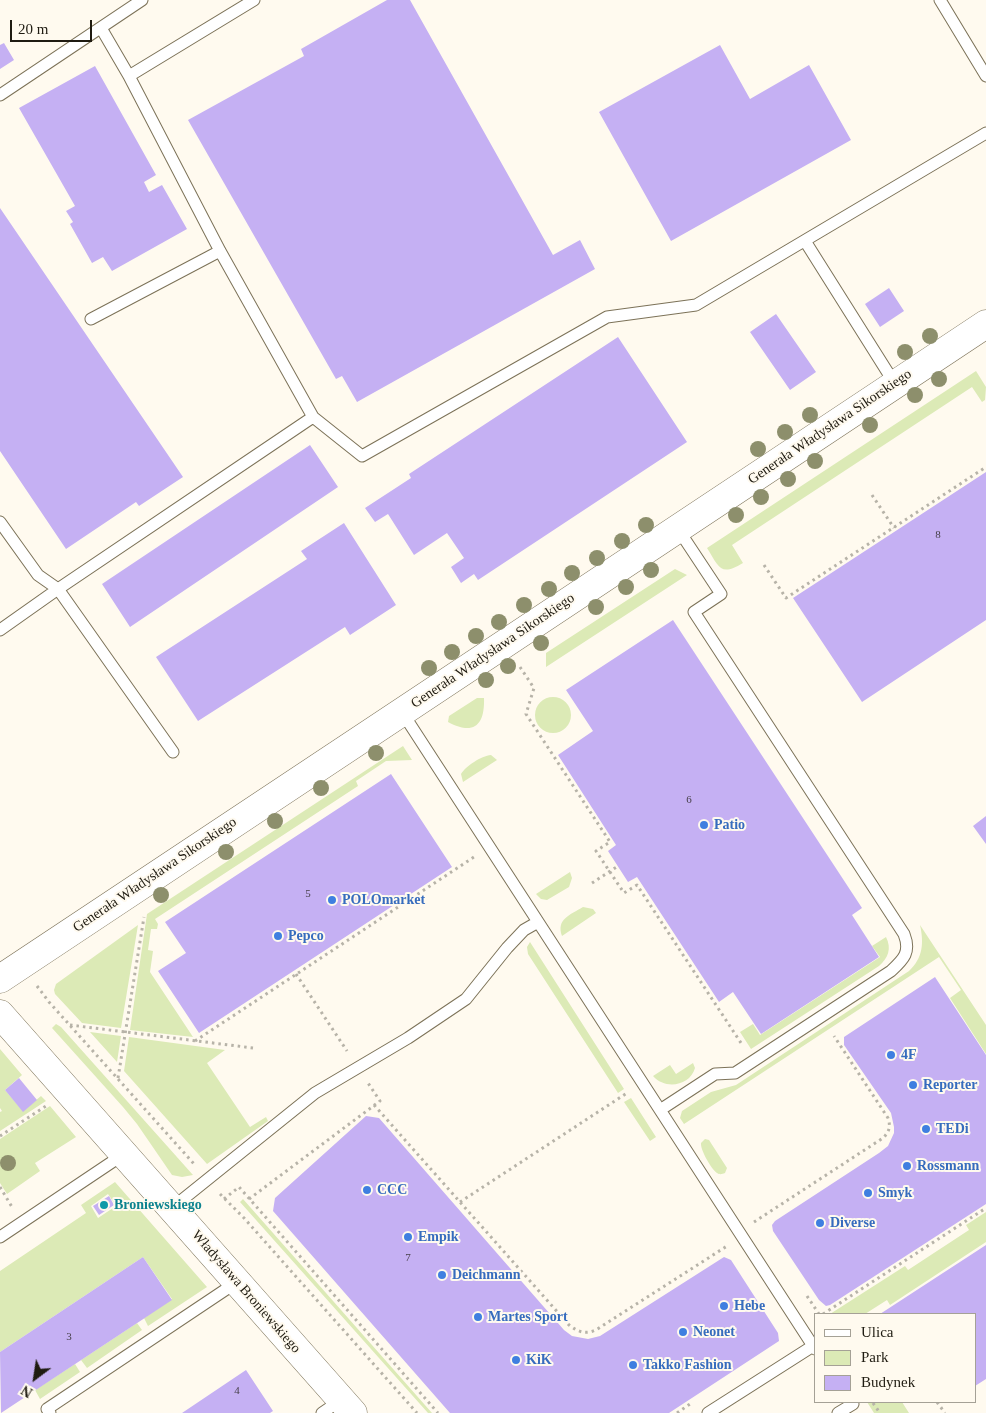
<!DOCTYPE html>
<html>
<head>
<meta charset="utf-8">
<style>
	body { margin:0 }
	#map { position:relative; width:986px; height:1413px; overflow:hidden; background:#fffaef; font-family:Georgia,serif }
	canvas { display:block }
	.legend { position:absolute; left:814px; top:1313px; width:162px; height:90px; box-sizing:border-box; background:#fffaef; border:1px solid #a5a196; margin:0; padding:6px 9px; list-style:none; font-size:15px; color:#1f1b11 }
	.legend li { display:flex; align-items:center; gap:10px; height:25px }
	.legend b { width:25px; border:1px solid #a5a196 }
	.north { position:absolute; left:10px; top:1353px; width:50px; height:50px; -webkit-text-stroke:4px #fffaef; paint-order:stroke; rotate:211deg; font-size:14px; font-weight:700; line-height:20px; text-align:center; color:#1f1b11 }
	.north::after { content:''; display:block; margin:auto; width:18px; height:22px; background:#1f1b11; clip-path:polygon(50% 0,100% 100%,50% 72%,0 100%) }
	.scale { position:absolute; left:10px; top:20px; width:82px; height:22px; box-sizing:border-box; border:2px solid #1f1b11; border-top:0; padding-left:6px; font-size:15px; line-height:18px; white-space:nowrap; color:#1f1b11; -webkit-text-stroke:4px #fffaef; paint-order:stroke }
</style>
</head>
<body>
<div id="map">
<canvas width="986" height="1413"></canvas>
<ul class="legend">
<li><b style="height:6px;background:#fff"></b>Ulica</li>
<li><b style="height:14px;background:#dceab6"></b>Park</li>
<li><b style="height:14px;background:#c5b0f3"></b>Budynek</li>
</ul>
<div class="north">N</div>
<div class="scale">20 m</div>
</div>
<script>
const ctx = document.querySelector('canvas').getContext('2d');
ctx.lineJoin = 'round';
function paint(path, color) {
  ctx.fillStyle = color;
  ctx.fill(path, 'evenodd');
}
function strokePath(path, color, width, dash) {
  ctx.strokeStyle = color;
  ctx.lineWidth = width;
  ctx.lineCap = dash ? 'butt' : 'round';
  ctx.setLineDash(dash || []);
  ctx.stroke(path);
}
function write(font, color, halo, rows, align = 'center') {
  ctx.font = font + ' Georgia,serif';
  ctx.lineWidth = 4;
  ctx.setLineDash([]);
  ctx.textBaseline = 'middle';
  ctx.strokeStyle = halo;
  ctx.fillStyle = color;
  for (const [text, x, y, turn = 0] of rows) {
    ctx.save();
    ctx.translate(x, y);
    ctx.rotate((+turn || 0) * Math.PI / 180);
    ctx.textAlign = isNaN(turn) ? turn : align;
    if (halo) ctx.strokeText(text, 0, 0);
    ctx.fillText(text, 0, 0);
    ctx.restore();
  }
}
paint(new Path2D(`
	M976 371 986 387 985 400 982 402 972 387 732 545 743 563C720 577 719 567 707 548Z
	M675 569 687 575 546 667V653Z
	M535 715a18 18 0 1 1 36 0a18 18 0 1 1-36 0Z
	M477 698H484C485 725 474 736 448 722L449 716Z
	M403 746 412 760 386 761 356 781 358 786 155 919 158 924 157 929H151L148 950 153 951 150 972 193 1037 130 1030 147 914Z
	M491 755 497 760 463 782 461 774C466 766 481 756 491 755Z
	M570 872 572 878 569 887 547 900 541 899 536 894Z
	M583 907 593 909 596 913 562 936C556 919 570 915 583 907Z
	M138 925 121 1028 82 1023 55 994 54 990 56 984Z
	M920 925 986 1025V1054L950 998 961 990 939 957 684 1124 680 1118 682 1111 711 1092 736 1085 909 971C923 958 924 943 920 925Z
	M886 937C892 949 888 958 879 966L751 1049 740 1032 753 1024 760 1035 880 957 872 946Z
	M530 942 624 1089 618 1093 528 954 527 947Z
	M56 1024 61 1027 193 1175 182 1177 172 1175 137 1124 123 1107 52 1028Z
	M90 1032 121 1036 117 1062Z
	M129 1037 225 1050 207 1063 250 1127 266 1117 268 1121 207 1164 124 1071Z
	M0 1049 22 1075 5 1090 23 1111 41 1096 46 1101 0 1131V1112L2 1111 0 1108Z
	M693 1063 695 1068C690 1086 665 1090 653 1076L670 1065 676 1074Z
	M631 1098 656 1137 650 1141 624 1102Z
	M50 1106 76 1137 35 1163 40 1171 7 1194 0 1183V1139Z
	M705 1139 709 1140 727 1168 725 1173C722 1174 720 1175 717 1173 711 1169 700 1149 701 1143Z
	M115 1182 207 1287 148 1326 144 1318 172 1299 143 1257 0 1352V1271L86 1213 81 1205ZM108 1194 116 1206 98 1218 91 1206Z
	M243 1199 432 1413H428L240 1202Z
	M986 1212V1242L890 1305 887 1300 865 1314H830L905 1266 908 1270 969 1230 966 1225Z
	M137 1323 142 1330 87 1368 81 1360Z
	M75 1364 80 1372 40 1399 35 1390Z
	M867 1402H902L909 1413H874Z`), '#dceab6');
paint(new Path2D(`
	M387 0H410L553 255 580 240 595 269 357 402 342 376 336 379 188 120 304 56 301 49Z
	M4 43 14 60 0 69V45Z
	M720 45 750 99 809 65 851 140 671 241 599 112Z
	M95 66 156 175 144 182 149 192 162 185 187 229 112 271 103 257 92 263 70 224 73 222 66 211 75 206 19 108Z
	M0 208 183 477 139 506 136 502 66 549 0 451Z
	M889 288 904 311 880 327 865 304Z
	M776 314 816 372 790 390 750 332Z
	M618 337 687 442 478 580 474 574 461 583 451 567 464 558 447 533 414 555 388 514 375 522 365 508 411 478 409 474Z
	M310 445 338 487 130 627 102 584Z
	M986 472V620L862 702 793 598Z
	M344 523 396 605 350 635 345 627 198 721 156 657 307 559 301 551Z
	M673 620 862 908 852 915 879 957 761 1034 733 992 719 1002 637 877 628 882 608 851 616 845 558 755 593 731 566 690Z
	M391 774 452 867 199 1033 158 971 186 953 165 922Z
	M986 816V844L973 826Z
	M935 977 986 1055V1204L830 1305 826 1306 819 1300 773 1231 772 1225 775 1221 879 1153 888 1146 894 1133V1127L891 1113 844 1045V1037Z
	M19 1078 37 1100 23 1112 5 1090Z
	M366 1116 379 1118 564 1330 572 1336 588 1339 600 1336 724 1257 731 1260 778 1333 779 1341 669 1413H450L273 1211 275 1198Z
	M109 1196 114 1205 99 1215 93 1206Z
	M986 1245V1379L975 1386V1314H880Z
	M143 1257 172 1300 1 1413 0 1352Z
	M246 1370 273 1411 270 1413H182Z`), '#c5b0f3');
const service = new Path2D(`
	M940 0 986 76
	M101 28 129 76 220 251 313 417 362 456 607 317 696 305 986 133
	M129 76 254 0
	M0 95 142 0
	M805 241 895 384
	M91 319 220 251
	M0 522 38 575 58 589 173 752
	M0 630 58 589 313 417
	M402 712 815 1349
	M660 1110 715 1074 735 1073 891 971C904 959 911 952 904 934L694 612 721 594 678 529
	M172 1208 315 1093 408 1038 466 999 507 948 524 930 538 922
	M0 1237 124 1154
	M50 1413 47 1409 237 1282
	M322 1413 341 1400
	M708 1413 813 1346
	M838 1413 853 1404`);
const tertiary = new Path2D(`
	M0 979 986 324
	M0 1014 353 1413`);
strokePath(service, '#7c7258', 13);
strokePath(tertiary, '#7c7258', 29);
strokePath(new Path2D(`
	M872 495 894 528
	M764 565 786 598 986 467
	M520 667 534 688 526 714 610 842 596 851 624 893 637 885 743 1046
	M592 883 618 866
	M296 974 347 1051
	M37 986 49 1002 195 1165
	M70 1025 253 1048
	M195 1041 474 857
	M118 1078 144 917
	M374 1105 569 1325C579 1333 588 1335 599 1328L727 1246
	M0 1136 46 1106
	M0 1187 12 1207
	M220 1194 244 1218 417 1413
	M224 1199 239 1187 438 1413
	M249 1199 380 1101 368 1083
	M460 1202 627 1093
	M754 1222 883 1138C889 1132 891 1127 888 1118L834 1036
	M807 1296 819 1314
	M823 1314 986 1208
	M937 1402 945 1413
	M873 1403 880 1413
	M677 1413 690 1404`), '#b7b3a8', 3, [2.5, 4]);
strokePath(service, '#fff', 11);
strokePath(tertiary, '#fff', 28);
ctx.fillStyle = '#8d8f6c';
for (const [x, y] of [
	[930,336],
	[905,352],
	[939,379],
	[915,395],
	[810,415],
	[870,425],
	[785,432],
	[758,449],
	[815,461],
	[788,479],
	[761,497],
	[736,515],
	[646,525],
	[622,541],
	[597,558],
	[651,570],
	[572,573],
	[626,587],
	[549,589],
	[524,605],
	[596,607],
	[499,622],
	[476,636],
	[541,643],
	[452,652],
	[508,666],
	[429,668],
	[486,680],
	[376,753],
	[321,788],
	[275,821],
	[226,852],
	[161,895],
	[8,1163]
]) {
  ctx.beginPath();
  ctx.arc(x, y, 8, 0, 2 * Math.PI);
  ctx.fill();
}
for (const [x, y, r, color] of [
	[704,825,5,"#3f7fe0"],
	[332,900,5,"#3f7fe0"],
	[278,936,5,"#3f7fe0"],
	[891,1055,5,"#3f7fe0"],
	[913,1085,5,"#3f7fe0"],
	[926,1129,5,"#3f7fe0"],
	[907,1166,5,"#3f7fe0"],
	[367,1190,5,"#3f7fe0"],
	[868,1193,5,"#3f7fe0"],
	[104,1205,5,"#0f9aa8"],
	[820,1223,5,"#3f7fe0"],
	[408,1237,5,"#3f7fe0"],
	[442,1275,5,"#3f7fe0"],
	[724,1306,5,"#3f7fe0"],
	[478,1317,5,"#3f7fe0"],
	[683,1332,5,"#3f7fe0"],
	[516,1360,5,"#3f7fe0"],
	[633,1365,5,"#3f7fe0"]
]) {
  const dot = new Path2D();
  dot.arc(x, y, r, 0, 2 * Math.PI);
  ctx.fillStyle = color;
  ctx.fill(dot);
  strokePath(dot, '#fffaef', 2);
}
write('11px', '#48404a', null, [
	["8",938,535],
	["6",689,800],
	["5",308,894],
	["7",408,1258],
	["3",69,1337],
	["4",237,1391]
]);
write('14px', '#1f1b11', '#fffaef', [
	["Generała Władysława Sikorskiego",830,427,-34],
	["Generała Władysława Sikorskiego",493,651,-34],
	["Generała Władysława Sikorskiego",155,875,-34],
	["Władysława Broniewskiego",246,1292,49]
]);
write('bold 14px', '#366cbe', '#fffaef', [
	["Patio",714,825],
	["POLOmarket",342,900],
	["Pepco",288,936],
	["4F",901,1055],
	["Reporter",923,1085],
	["TEDi",936,1129],
	["Rossmann",917,1166],
	["CCC",377,1190],
	["Smyk",878,1193],
	["Diverse",830,1223],
	["Empik",418,1237],
	["Deichmann",452,1275],
	["Hebe",734,1306],
	["Martes Sport",488,1317],
	["Neonet",693,1332],
	["KiK",526,1360],
	["Takko Fashion",643,1365]
], 'left');
write('bold 14px', '#0d838f', '#fffaef', [
	["Broniewskiego",114,1205]
], 'left');
</script>
</body>
</html>
